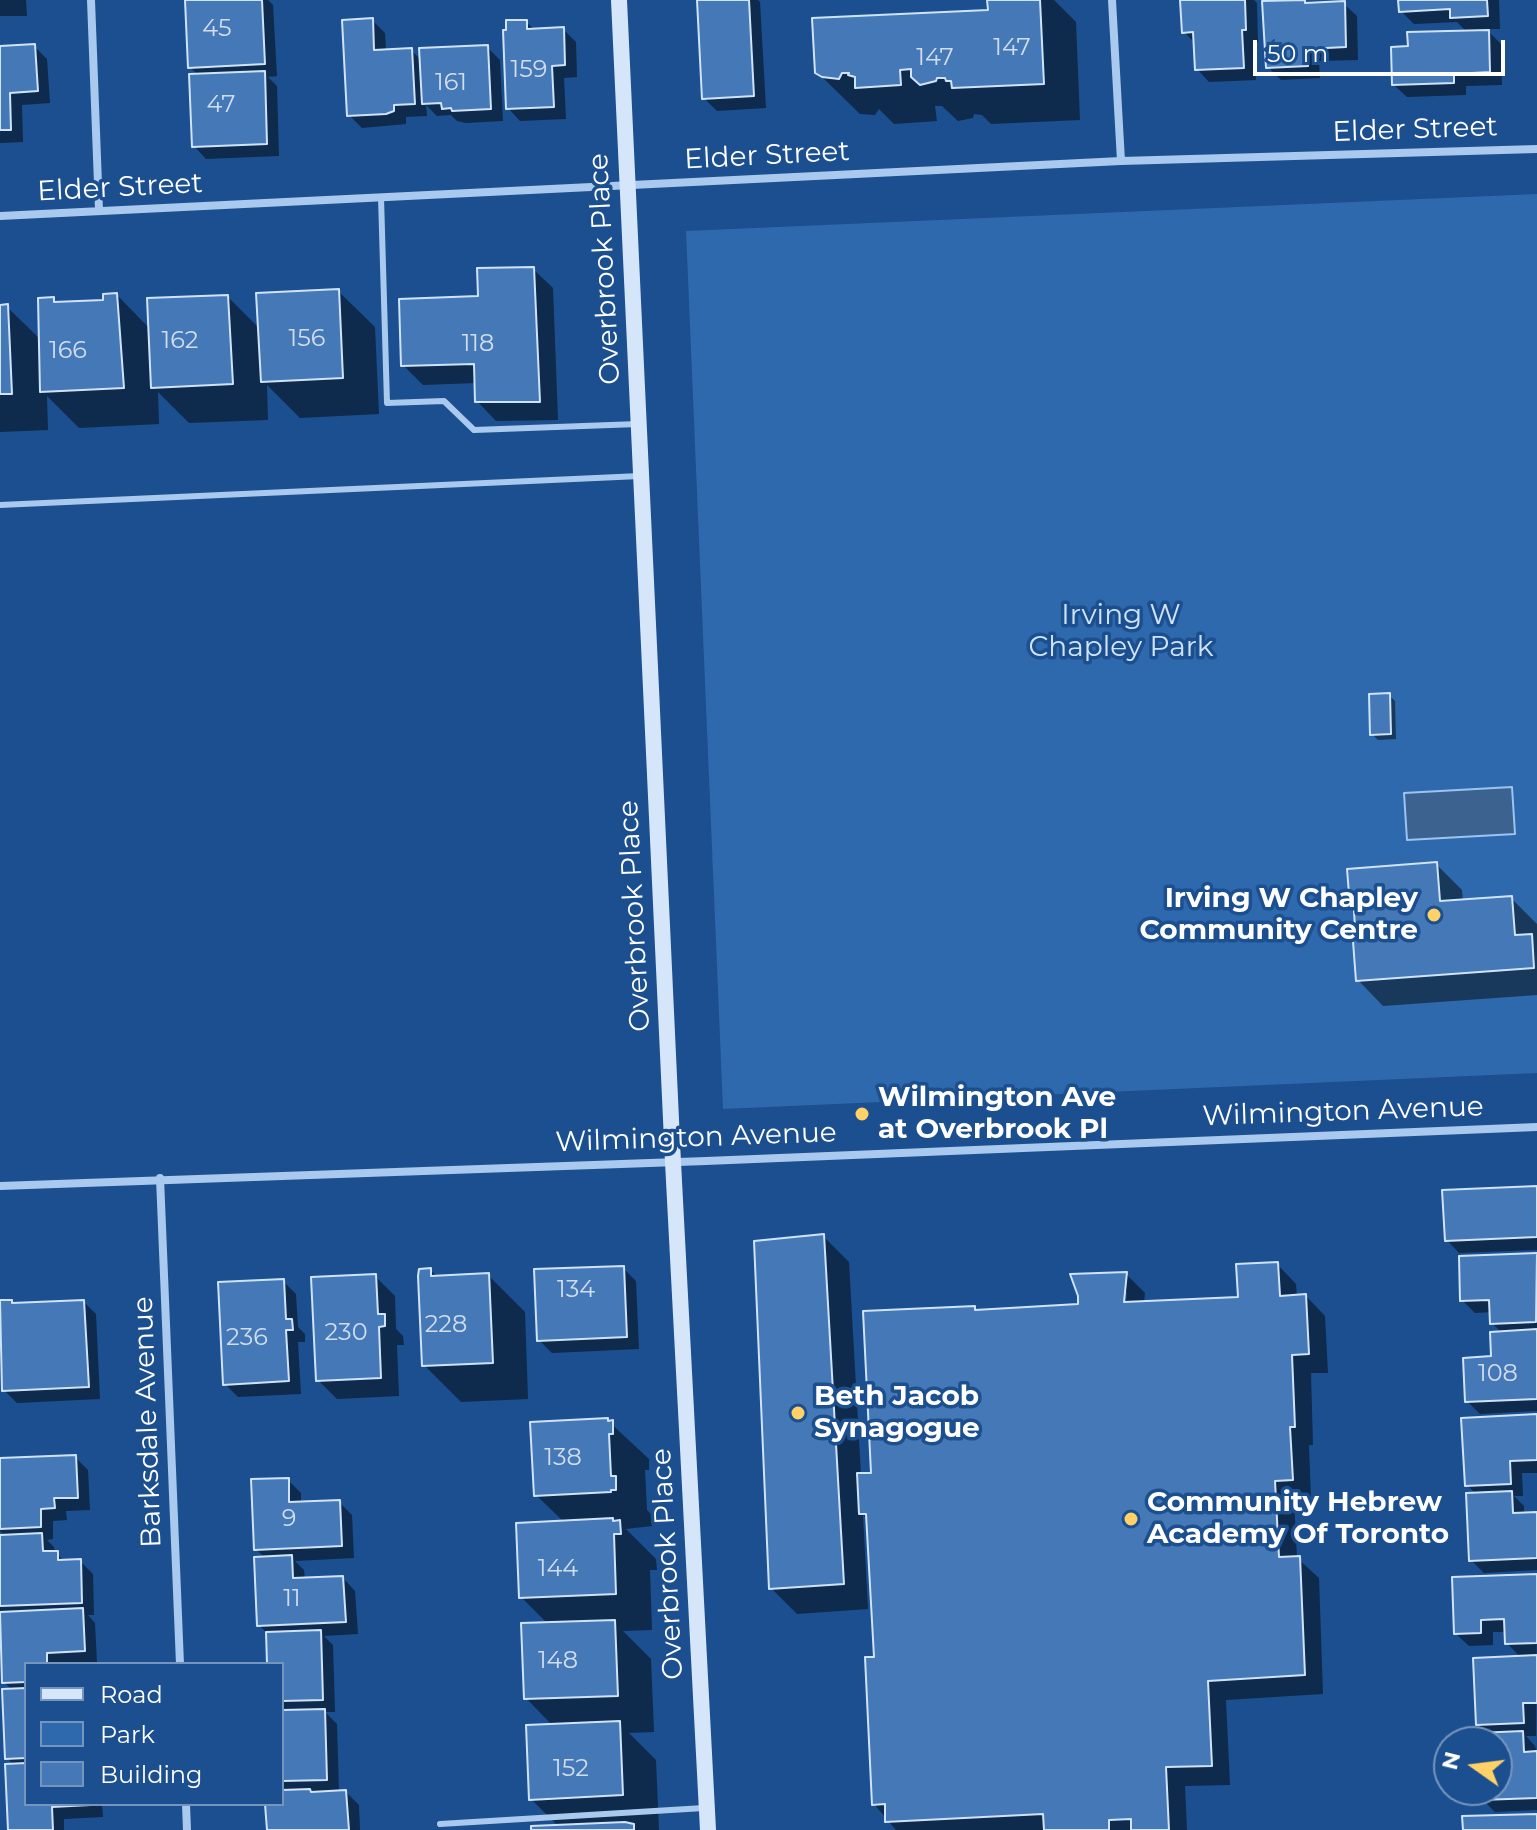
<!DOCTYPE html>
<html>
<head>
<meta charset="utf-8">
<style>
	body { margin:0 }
	#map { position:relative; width:1537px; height:1830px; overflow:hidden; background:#1b4f8f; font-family:Montserrat,sans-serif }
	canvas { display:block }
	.legend { position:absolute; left:24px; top:1662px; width:260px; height:144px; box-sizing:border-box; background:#1b4f8f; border:2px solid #7695bc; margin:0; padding:10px 14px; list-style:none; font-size:24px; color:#fff }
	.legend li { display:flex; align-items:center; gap:16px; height:40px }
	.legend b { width:40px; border:2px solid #7695bc }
	.north { position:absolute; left:1433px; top:1726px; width:80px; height:80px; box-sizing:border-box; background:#1b4f8f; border:2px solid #7695bc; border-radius:50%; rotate:284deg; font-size:22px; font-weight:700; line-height:32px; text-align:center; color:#fff }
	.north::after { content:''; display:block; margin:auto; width:28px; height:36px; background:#ffd166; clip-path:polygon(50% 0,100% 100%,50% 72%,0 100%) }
	.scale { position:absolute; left:1253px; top:40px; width:252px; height:36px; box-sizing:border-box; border:4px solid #fff; border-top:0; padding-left:10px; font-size:24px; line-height:28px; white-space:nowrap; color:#fff; -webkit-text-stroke:6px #1b4f8f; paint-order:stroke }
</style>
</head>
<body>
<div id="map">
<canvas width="1537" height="1830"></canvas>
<ul class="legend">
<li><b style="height:10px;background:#d6e6fa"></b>Road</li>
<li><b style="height:22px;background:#2e69ad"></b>Park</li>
<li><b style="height:22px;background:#4478b7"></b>Building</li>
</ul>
<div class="north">N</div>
<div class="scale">50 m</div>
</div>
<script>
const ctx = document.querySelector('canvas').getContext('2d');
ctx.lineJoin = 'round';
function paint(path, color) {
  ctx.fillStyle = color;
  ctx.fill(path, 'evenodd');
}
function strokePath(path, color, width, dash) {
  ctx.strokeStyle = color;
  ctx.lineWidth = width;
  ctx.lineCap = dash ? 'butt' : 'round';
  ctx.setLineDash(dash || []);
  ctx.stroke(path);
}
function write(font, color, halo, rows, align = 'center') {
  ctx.font = font + ' Montserrat,sans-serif';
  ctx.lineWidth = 7;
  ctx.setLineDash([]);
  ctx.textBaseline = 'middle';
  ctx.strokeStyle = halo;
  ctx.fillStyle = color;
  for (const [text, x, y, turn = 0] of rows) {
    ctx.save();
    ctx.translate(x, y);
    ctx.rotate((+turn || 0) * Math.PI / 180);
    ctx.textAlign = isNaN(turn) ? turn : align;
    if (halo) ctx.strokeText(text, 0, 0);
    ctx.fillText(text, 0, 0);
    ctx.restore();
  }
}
paint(new Path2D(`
	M1537 194V1073L723 1109 686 231Z`), '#2e69ad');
const water = new Path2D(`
	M1512 787 1515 834 1407 840 1404 793Z`);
paint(water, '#3c6290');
strokePath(water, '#9cc4f0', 2);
paint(new Path2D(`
	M0 0H26L27 16H0Z
	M187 0H268L273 5 277 76 268 77 277 86 279 156 206 159 194 146 198 75 190 67Z
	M699 0H758L760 2 766 108 717 111 704 98Z
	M989 0H1054L1076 22 1080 120 991 124 982 115 974 114 973 118 958 121 942 106H935L937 121 894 124 879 109 875 115 860 114 817 72 990 12Z
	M1183 0H1254L1257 3 1258 42H1254L1256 80 1209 82 1197 69 1195 43 1184 32Z
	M1400 0H1499L1500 29H1486L1501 44 1502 85 1466 86V95L1407 97 1394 85 1410 48 1467 32 1457 22 1414 24 1401 11Z
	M1304 1 1308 5 1344 4 1357 16 1358 60 1319 61 1320 78 1281 80 1268 67Z
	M372 20 385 33 386 51 411 50 422 61 487 47 500 60 503 121 466 123 457 121 451 115 437 116 426 105 427 116 406 117V124L362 128 349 115Z
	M526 22 535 30 563 29 576 42 577 77 564 78 566 119 520 121 508 108V32Z
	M34 46 47 59 50 103 22 105 23 142 0 143V48Z
	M533 269 553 288 558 420 496 421 477 401V383L423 385 403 365 480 298Z
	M338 291 375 327 379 414 300 418 267 385 268 420 189 423 158 392 159 424 79 428 47 396 48 430 0 432V307H7L41 340 53 300 57 304 105 302 117 295 150 329 228 297 260 329Z
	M1389 695 1395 701 1396 739 1378 740 1372 734Z
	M1436 864 1462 890 1463 902 1511 898 1537 924V995L1383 1006 1358 980 1355 897 1351 893Z
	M1537 1188V1250L1459 1253 1447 1240Z
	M823 1236 849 1262 861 1475H873L974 1308 978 1312 1080 1306 1126 1274 1145 1293 1144 1303 1240 1299 1277 1264 1296 1284 1297 1297 1306 1296 1325 1316 1328 1373H1311L1313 1445H1309L1311 1499 1294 1500 1297 1558 1319 1578 1323 1694 1226 1700 1230 1785 1185 1786 1187 1830H896L874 1804 876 1659 869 1521 863 1515 868 1609 797 1614 771 1588ZM1123 1292H1127L1125 1312Z
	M1537 1255V1411L1480 1414 1467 1401 1493 1358 1502 1333 1492 1323V1312L1475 1313 1462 1300 1461 1258Z
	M623 1268 636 1281 639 1349 552 1353 539 1340Z
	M430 1270 438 1277 488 1275 525 1312 528 1399 461 1402 424 1365Z
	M375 1276 395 1296 396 1329 403 1336 404 1345H397L399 1396 337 1399 318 1380Z
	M283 1281 296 1294 298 1327 305 1334V1342H298L301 1394 238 1397 225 1384Z
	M0 1302H12L15 1305 84 1302 96 1314 100 1399 17 1403 4 1390Z
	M1537 1416V1473H1522L1523 1496H1514L1524 1506V1514H1537V1570L1484 1573 1471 1560 1476 1494 1467 1485Z
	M607 1420 649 1459V1470H645L647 1510 652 1515V1526L626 1529 656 1559 657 1570H650L652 1630 623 1631 651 1659 654 1732 629 1733 656 1760 659 1830H533L559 1827 531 1799 553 1726 526 1698 548 1624 521 1597 564 1522 536 1495Z
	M75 1457 88 1470 90 1510 66 1511 67 1520 53 1521V1539L47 1540 54 1547 55 1553 66 1562 80 1561 93 1574 94 1615H88L95 1623 97 1663 26 1664V1804H102L103 1817 64 1819V1830H10L14 1765 7 1758 13 1691 4 1682 0 1611V1537L5 1536 0 1531V1460Z
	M288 1480 301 1493V1503L339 1502 352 1515 354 1558 295 1561 304 1570 305 1580 343 1578 355 1591 358 1634 324 1636 333 1645 335 1712H325L337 1724 339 1792H346L359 1805 360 1830H269L267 1804H282V1664H269L268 1634 259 1625 265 1558 256 1549Z
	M1537 1576 1536 1736H1526L1535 1746 1537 1753V1810L1495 1812 1482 1799V1790H1497V1742H1480L1488 1734 1478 1724 1521 1658 1507 1643V1632H1493V1645L1469 1646 1456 1634Z`), '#0007');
const building = new Path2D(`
	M185 0H262L265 64 188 68Z
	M697 0H749L754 96 702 99Z
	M987 0H1040L1044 84 952 88 951 81H946L945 78H937L936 81 920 85 911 77V69L900 70 901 85 855 88V77L848 75 849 73H842L839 79 822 77 815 73 812 18 988 10Z
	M1180 0H1245L1246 30H1242L1244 68 1195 70 1193 32 1182 33Z
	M1305 0V3L1345 1 1346 47 1307 49 1308 66 1266 68 1262 1Z
	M1398 0H1487L1488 16 1450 18V9L1399 12Z
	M373 18 374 50 412 48 415 104 394 105V111L386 114 347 116 342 20Z
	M506 20H527V29L564 27 565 65 552 66 554 107 506 109 503 30H506Z
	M1489 30 1490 72 1454 74V83L1392 85 1391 47 1408 46 1407 32Z
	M35 44 38 91 10 93 11 130H0V46Z
	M488 45 491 109 452 111 451 108 442 109 441 103 422 104 419 48Z
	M265 71 267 144 192 147 189 74Z
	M534 267 540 402H475L474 364 401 366 399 299 478 296 477 268Z
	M339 289 343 378 261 382 256 293Z
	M117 293 124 388 40 392 38 298 54 297V302L103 300V294Z
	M228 295 233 384 151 388 147 298Z
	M8 304 12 394H0V305Z
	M1390 693 1391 734 1370 735 1369 694Z
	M1437 862 1440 901 1512 896 1515 935 1532 934 1534 968 1356 981 1352 928H1355L1353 894H1349L1347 869Z
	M1537 1186V1237L1445 1241 1442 1190Z
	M824 1234 844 1584 769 1589 754 1241Z
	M1537 1253 1536 1322 1490 1324 1489 1300 1460 1301 1459 1256Z
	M1278 1262 1280 1296 1306 1294 1309 1354 1292 1355 1295 1427H1290L1293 1480 1275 1481 1279 1557 1300 1556 1305 1675 1208 1681 1212 1766 1166 1767 1169 1830H1131V1819L1109 1820V1830H1044L1043 1814 885 1822V1804L872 1805 865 1657H874L866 1514H859L857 1473H871L863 1311 975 1306V1310L1078 1304V1296L1070 1274 1127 1272 1124 1302 1238 1297 1236 1264Z
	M624 1266 627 1337 537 1341 534 1269Z
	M431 1268V1276L489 1273 493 1363 422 1366 418 1276 419 1269Z
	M376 1274 378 1314H385V1326L379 1327 381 1378 316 1381 311 1277Z
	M284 1279 286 1319H292L293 1330H286L289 1381 223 1385 218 1282Z
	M0 1300H12V1303L84 1300 89 1387 2 1391Z
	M1537 1329V1399L1465 1402 1463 1358 1491 1356 1490 1332Z
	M1537 1414V1460L1510 1461 1511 1484 1465 1486 1461 1418Z
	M608 1418V1421L613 1420V1434H609L611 1476H616V1490H611V1492L534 1496 530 1422Z
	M76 1455 78 1498H54L55 1508 41 1509V1527L0 1529V1458Z
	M289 1478V1502L340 1500 342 1546 254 1550 251 1479Z
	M1512 1491 1513 1513 1537 1512V1558L1469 1561 1466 1493Z
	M613 1518V1521L620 1520 621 1534H614L616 1594 519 1598 516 1523Z
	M42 1533 43 1551H58V1560L81 1559 82 1603 0 1606V1535Z
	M292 1555 293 1578 343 1576 346 1622 257 1626 254 1557Z
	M1537 1574V1643L1505 1644 1504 1619 1481 1620V1633L1454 1634 1452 1577Z
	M83 1608 85 1651 47 1653V1664H26V1682L2 1683 0 1612Z
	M615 1620 618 1696 524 1699 521 1623Z
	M321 1630 323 1700 282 1701V1664H267L266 1632Z
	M1537 1655V1703H1523L1524 1723 1476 1725 1473 1658Z
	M26 1688V1758L5 1759 2 1689Z
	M325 1709 327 1780 282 1781V1710Z
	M620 1721 623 1795 529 1800 526 1725Z
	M1523 1731 1524 1752 1537 1751V1798L1480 1800V1790H1497V1742H1478L1477 1733Z
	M26 1763V1804L91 1805 52 1807 53 1830H8L5 1764Z
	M310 1789 311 1792 346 1790 349 1830H267L265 1804H282V1790Z
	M1537 1814V1830H1463L1462 1816Z
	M625 1822 634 1824V1830H531V1826Z`);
paint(building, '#4478b7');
strokePath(building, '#cfe3fa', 2);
strokePath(new Path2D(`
	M381 197 387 403 444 401 474 430 638 424
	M0 505 640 476
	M440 1824 704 1808`), '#a9c9ee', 6);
strokePath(new Path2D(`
	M91 0 99 210
	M1112 0 1121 161
	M0 216 1121 161 1537 149
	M160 1178 180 1664
	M0 1186 706 1161 1537 1127
	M186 1804 187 1830`), '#a9c9ee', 8);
strokePath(new Path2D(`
	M619 0 673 1162 708 1830`), '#d6e6fa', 16);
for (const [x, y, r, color] of [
	[1434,915,8,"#ffd166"],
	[862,1114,8,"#ffd166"],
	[798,1413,8,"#ffd166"],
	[1131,1519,8,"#ffd166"]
]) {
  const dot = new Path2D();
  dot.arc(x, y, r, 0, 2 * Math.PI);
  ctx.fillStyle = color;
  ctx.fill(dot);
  strokePath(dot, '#1b4f8f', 3);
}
write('24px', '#d0dded', null, [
	["45",217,29],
	["147",1012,48],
	["147",935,58],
	["159",529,70],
	["161",451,83],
	["47",221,105],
	["156",307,339],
	["162",180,341],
	["118",478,344],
	["166",68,351],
	["134",576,1290],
	["228",446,1325],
	["230",346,1333],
	["236",247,1338],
	["108",1498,1374],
	["138",563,1458],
	["9",289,1519],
	["144",558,1569],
	["11",292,1599],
	["148",558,1661],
	["152",571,1769]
]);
write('28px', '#fff', '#1b4f8f', [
	["Elder Street",1415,130,-2],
	["Elder Street",767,156,-3],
	["Elder Street",120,188,-3],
	["Overbrook Place",605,269,-93],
	["Overbrook Place",635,916,-93],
	["Wilmington Avenue",1343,1112,-2],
	["Wilmington Avenue",696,1138,-2],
	["Barksdale Avenue",148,1422,-92],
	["Overbrook Place",668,1564,-93]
]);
write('28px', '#cfe3fa', '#1b4f8f', [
	["Irving W",1121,616],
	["Chapley Park",1121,648]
]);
write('bold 28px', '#fff', '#1b4f8f', [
	["Irving W Chapley",1418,899,"right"],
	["Community Centre",1418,931,"right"],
	["Wilmington Ave",878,1098],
	["at Overbrook Pl",878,1130],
	["Beth Jacob",814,1397],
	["Synagogue",814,1429],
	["Community Hebrew",1147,1503],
	["Academy Of Toronto",1147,1535]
], 'left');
</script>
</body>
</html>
